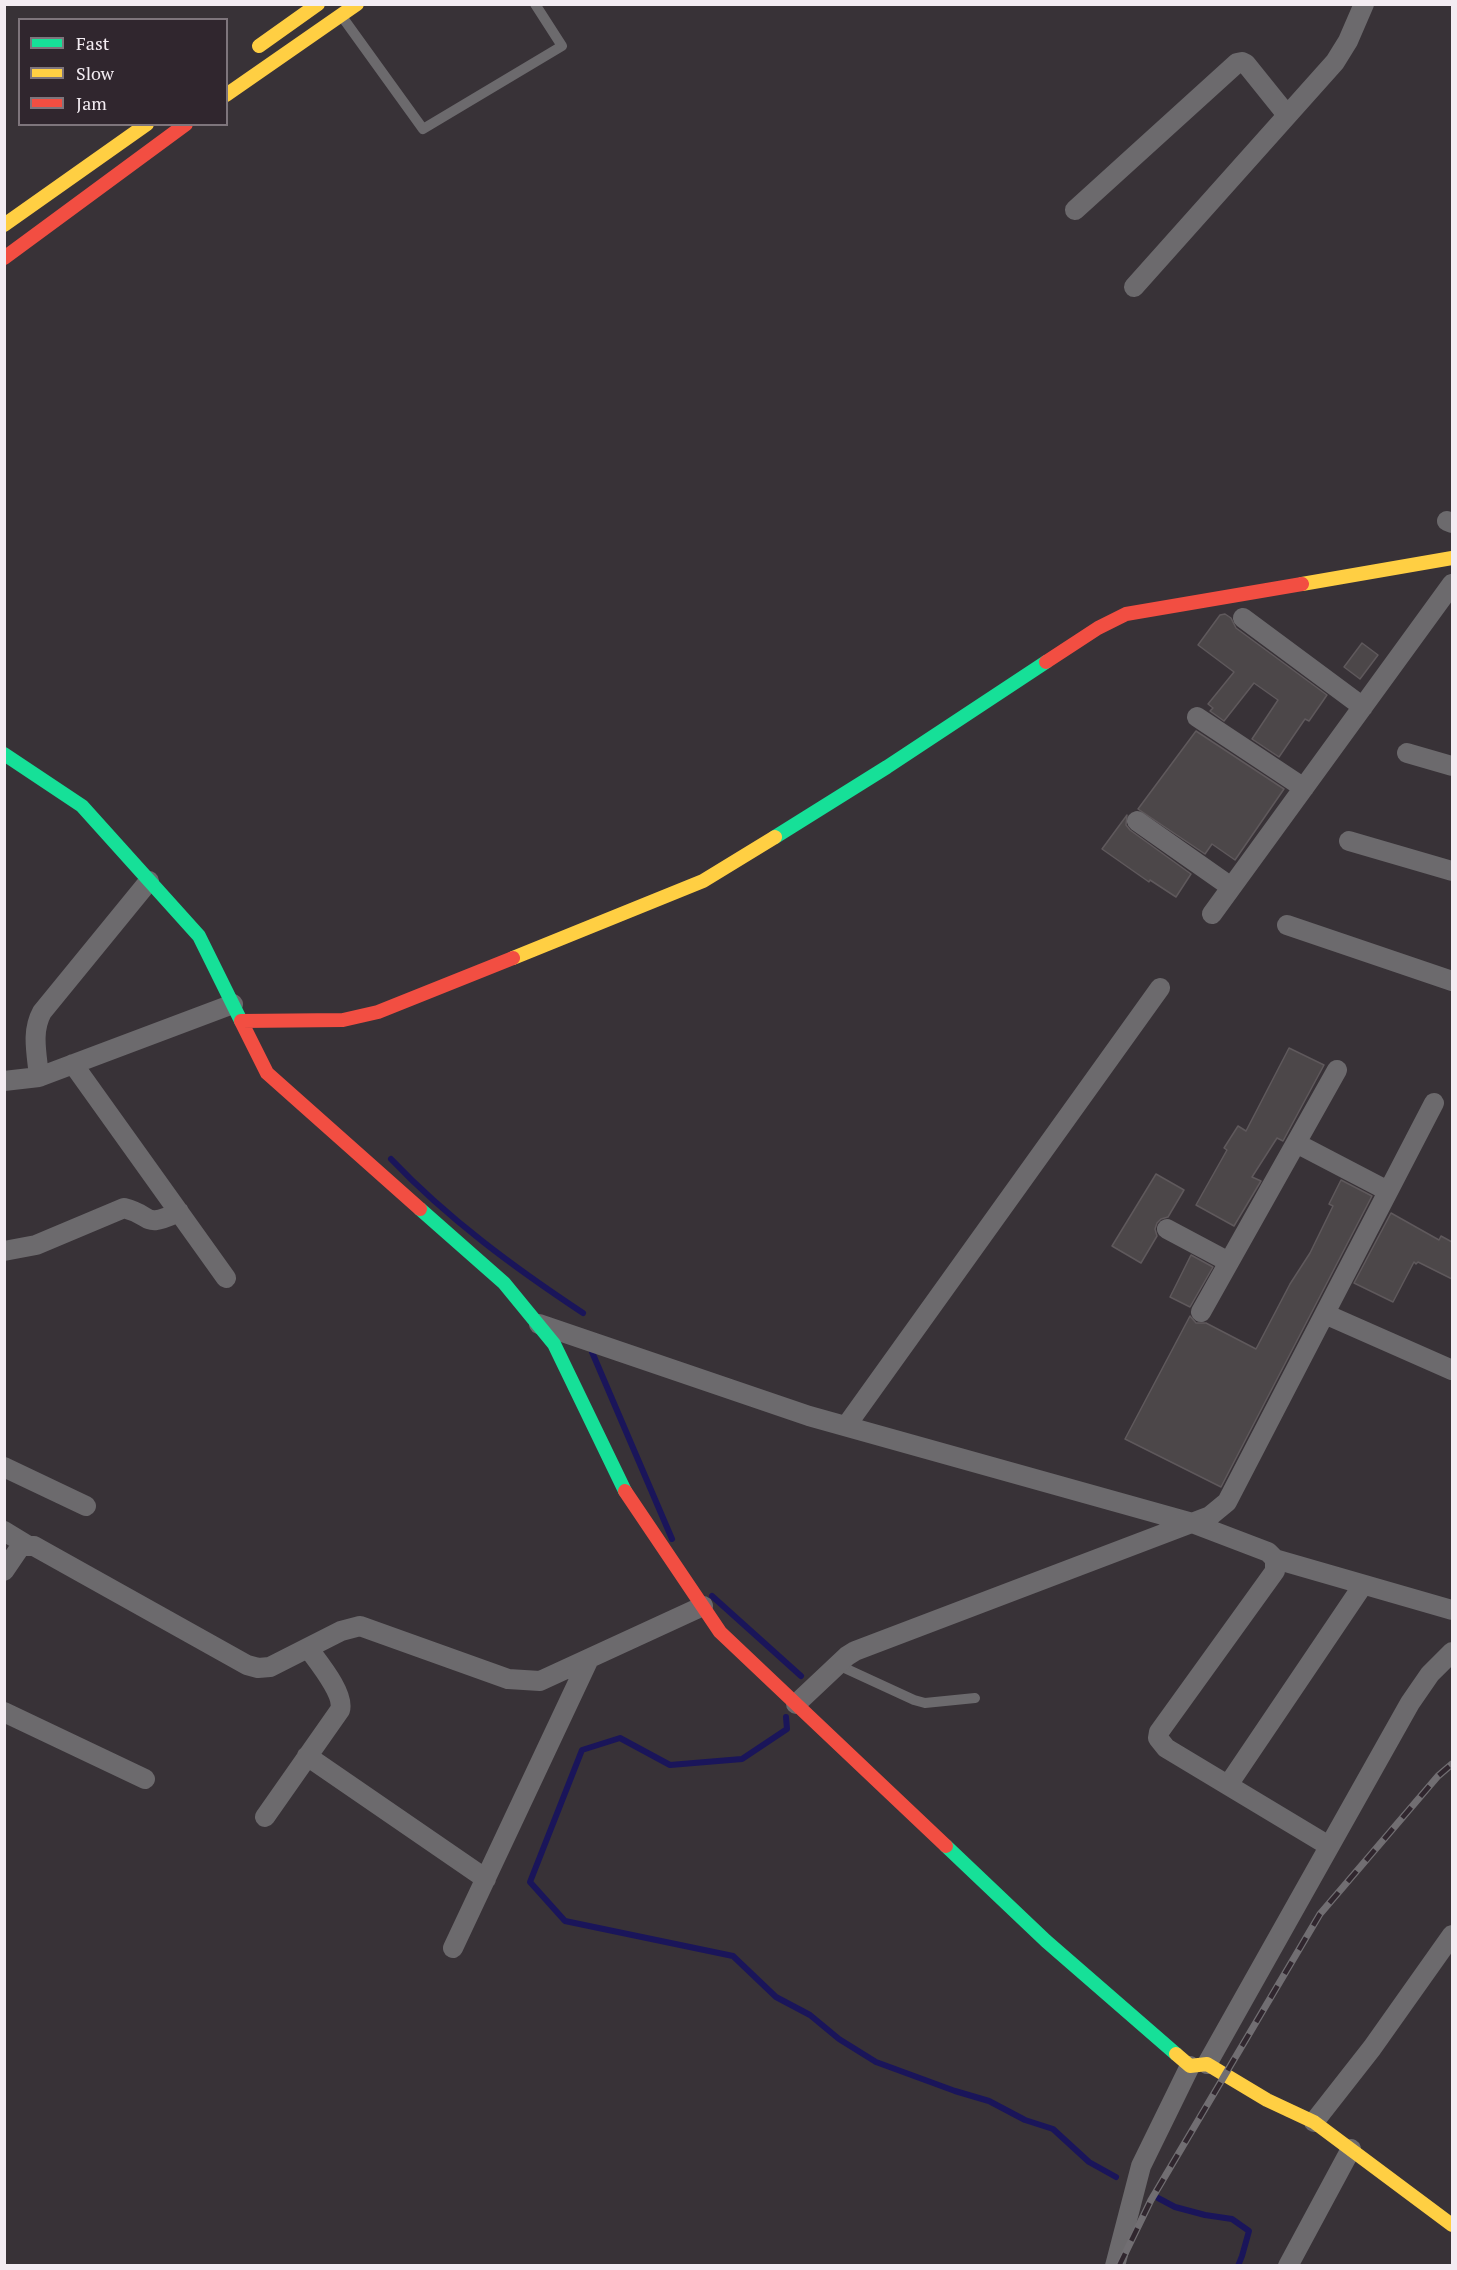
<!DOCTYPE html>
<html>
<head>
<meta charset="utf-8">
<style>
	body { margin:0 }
	#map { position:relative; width:1457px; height:2270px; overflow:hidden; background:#383237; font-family:"PT Serif",serif }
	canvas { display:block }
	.frame { position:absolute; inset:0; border:6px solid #f3ecf2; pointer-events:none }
	.legend { position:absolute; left:18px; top:18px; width:210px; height:108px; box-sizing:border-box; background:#30262e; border:2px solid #7e757c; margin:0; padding:8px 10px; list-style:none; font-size:18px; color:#f3ecf2 }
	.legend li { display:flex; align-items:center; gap:12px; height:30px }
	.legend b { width:30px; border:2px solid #7e757c }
</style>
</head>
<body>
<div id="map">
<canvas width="1457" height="2270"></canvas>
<div class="frame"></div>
<ul class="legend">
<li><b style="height:8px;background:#16e098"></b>Fast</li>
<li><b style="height:8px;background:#ffcf43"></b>Slow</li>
<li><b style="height:8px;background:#f24e42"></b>Jam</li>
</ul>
</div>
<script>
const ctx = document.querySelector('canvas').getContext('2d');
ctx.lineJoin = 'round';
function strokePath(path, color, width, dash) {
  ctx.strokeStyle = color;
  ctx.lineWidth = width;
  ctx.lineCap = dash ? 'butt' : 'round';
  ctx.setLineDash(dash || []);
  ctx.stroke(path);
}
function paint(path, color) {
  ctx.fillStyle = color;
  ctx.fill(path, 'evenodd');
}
strokePath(new Path2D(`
	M391 1159C448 1219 515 1268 583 1313
	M592 1352 672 1539
	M712 1596 801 1676
	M786 1717 787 1729 742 1759 670 1765 620 1738 582 1750 530 1882 565 1921 733 1956 776 1997 810 2015 839 2039 876 2062 955 2091 989 2101 1025 2120 1053 2129 1089 2162 1116 2177
	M1158 2198 1175 2207 1205 2215 1232 2219 1249 2231 1242 2256 1238 2266`), '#1a155a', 6);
const building = new Path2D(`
	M1225 614 1231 618 1236 628 1327 695 1309 721 1305 719 1279 757 1252 739 1278 700 1254 683 1224 721 1210 711 1213 708 1208 704 1234 672 1198 645 1220 615Z
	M1362 643 1378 655 1360 679 1344 667Z
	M1196 731 1284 789 1235 860 1212 844 1205 854 1138 809Z
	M1127 815 1126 825 1130 830 1191 874 1176 897 1150 880 1149 882 1102 849Z
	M1289 1048 1324 1065 1283 1141 1277 1138 1252 1177 1261 1181 1234 1226 1196 1205 1227 1150 1224 1148 1238 1126 1246 1131Z
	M1156 1174 1184 1190 1168 1217 1161 1219 1157 1223 1155 1229 1157 1236 1141 1263 1112 1246Z
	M1341 1180 1372 1196 1221 1487 1125 1439 1190 1316 1196 1323H1206L1256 1349 1290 1284 1310 1253 1333 1206 1329 1204Z
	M1391 1213 1439 1240 1441 1236 1452 1242V1279L1418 1262 1416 1264 1414 1262 1393 1302 1354 1283Z
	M1191 1255 1213 1267 1190 1307 1170 1297Z`);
paint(building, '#4c4749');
strokePath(building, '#5f595c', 1.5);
strokePath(new Path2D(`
	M343 18 423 129 562 46 535 4
	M838 1665 914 1700 925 1703 975 1698`), '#6c6a6d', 10);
strokePath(new Path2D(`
	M1075 210 1237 63 1242 62 1246 64 1287 115
	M1134 287 1335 62 1348 41 1364 4
	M1447 521 1452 523
	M1243 618 1363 707
	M1197 717 1304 788
	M1407 753 1452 766
	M1137 821 1231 887
	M1349 841 1452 871
	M1212 914 1452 584
	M1287 925 1452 981
	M73 1064 226 1278
	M39 1077C37 1054 31 1032 42 1012L149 881
	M4 1081 39 1077 233 1004
	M1296 1143 1388 1191
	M1167 1229 1229 1262
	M4 1251 36 1245 124 1208C155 1216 142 1229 179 1212
	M1201 1312 1337 1070
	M1325 1314 1452 1370
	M539 1324 809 1416 1192 1523 1268 1552 1275 1559V1571L1159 1732 1158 1738 1166 1748 1329 1846
	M846 1426 1160 988
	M4 1467 86 1506
	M4 1531 27 1545
	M1275 1559 1452 1610
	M4 1571 21 1546H34L247 1665 258 1668 270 1667 341 1631 360 1626 508 1679 540 1681 703 1606
	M796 1704 847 1656 855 1651 1210 1516 1227 1502 1434 1103
	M4 1712 145 1779
	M307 1756 486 1879
	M1228 1785 1363 1585
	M265 1817 340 1710C345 1694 318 1662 308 1648
	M453 1948 588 1661
	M1207 2064 1410 1703 1430 1674 1452 1652
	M1314 2122 1372 2048 1452 1935
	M1115 2266 1141 2166 1190 2066
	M1288 2266 1351 2149`), '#6c6a6d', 20);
strokePath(new Path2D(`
	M4 754 82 806 199 936 241 1021
	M775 837 887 767 1046 662
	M420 1209 504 1283 554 1344 625 1491
	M946 1846 1046 1941 1176 2054`), '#16e098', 14);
strokePath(new Path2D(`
	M259 46 318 4
	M226 95 357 4
	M4 225 147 124
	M1302 584 1452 558
	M513 958 703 881 775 837
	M1176 2054 1190 2066 1207 2064 1267 2100 1314 2122 1452 2225`), '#ffcf43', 14);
strokePath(new Path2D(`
	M4 258 186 124
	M1046 662 1098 628 1126 614 1302 584
	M241 1021 267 1073 420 1209
	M241 1021 343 1020 378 1012 513 958
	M625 1491 720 1632 946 1846`), '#f24e42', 14);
const rail = new Path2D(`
	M1119 2266 1151 2200 1320 1914 1438 1776 1452 1764`);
strokePath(rail, '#716e72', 7);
strokePath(rail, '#30262e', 4.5, [14]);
</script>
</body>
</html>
